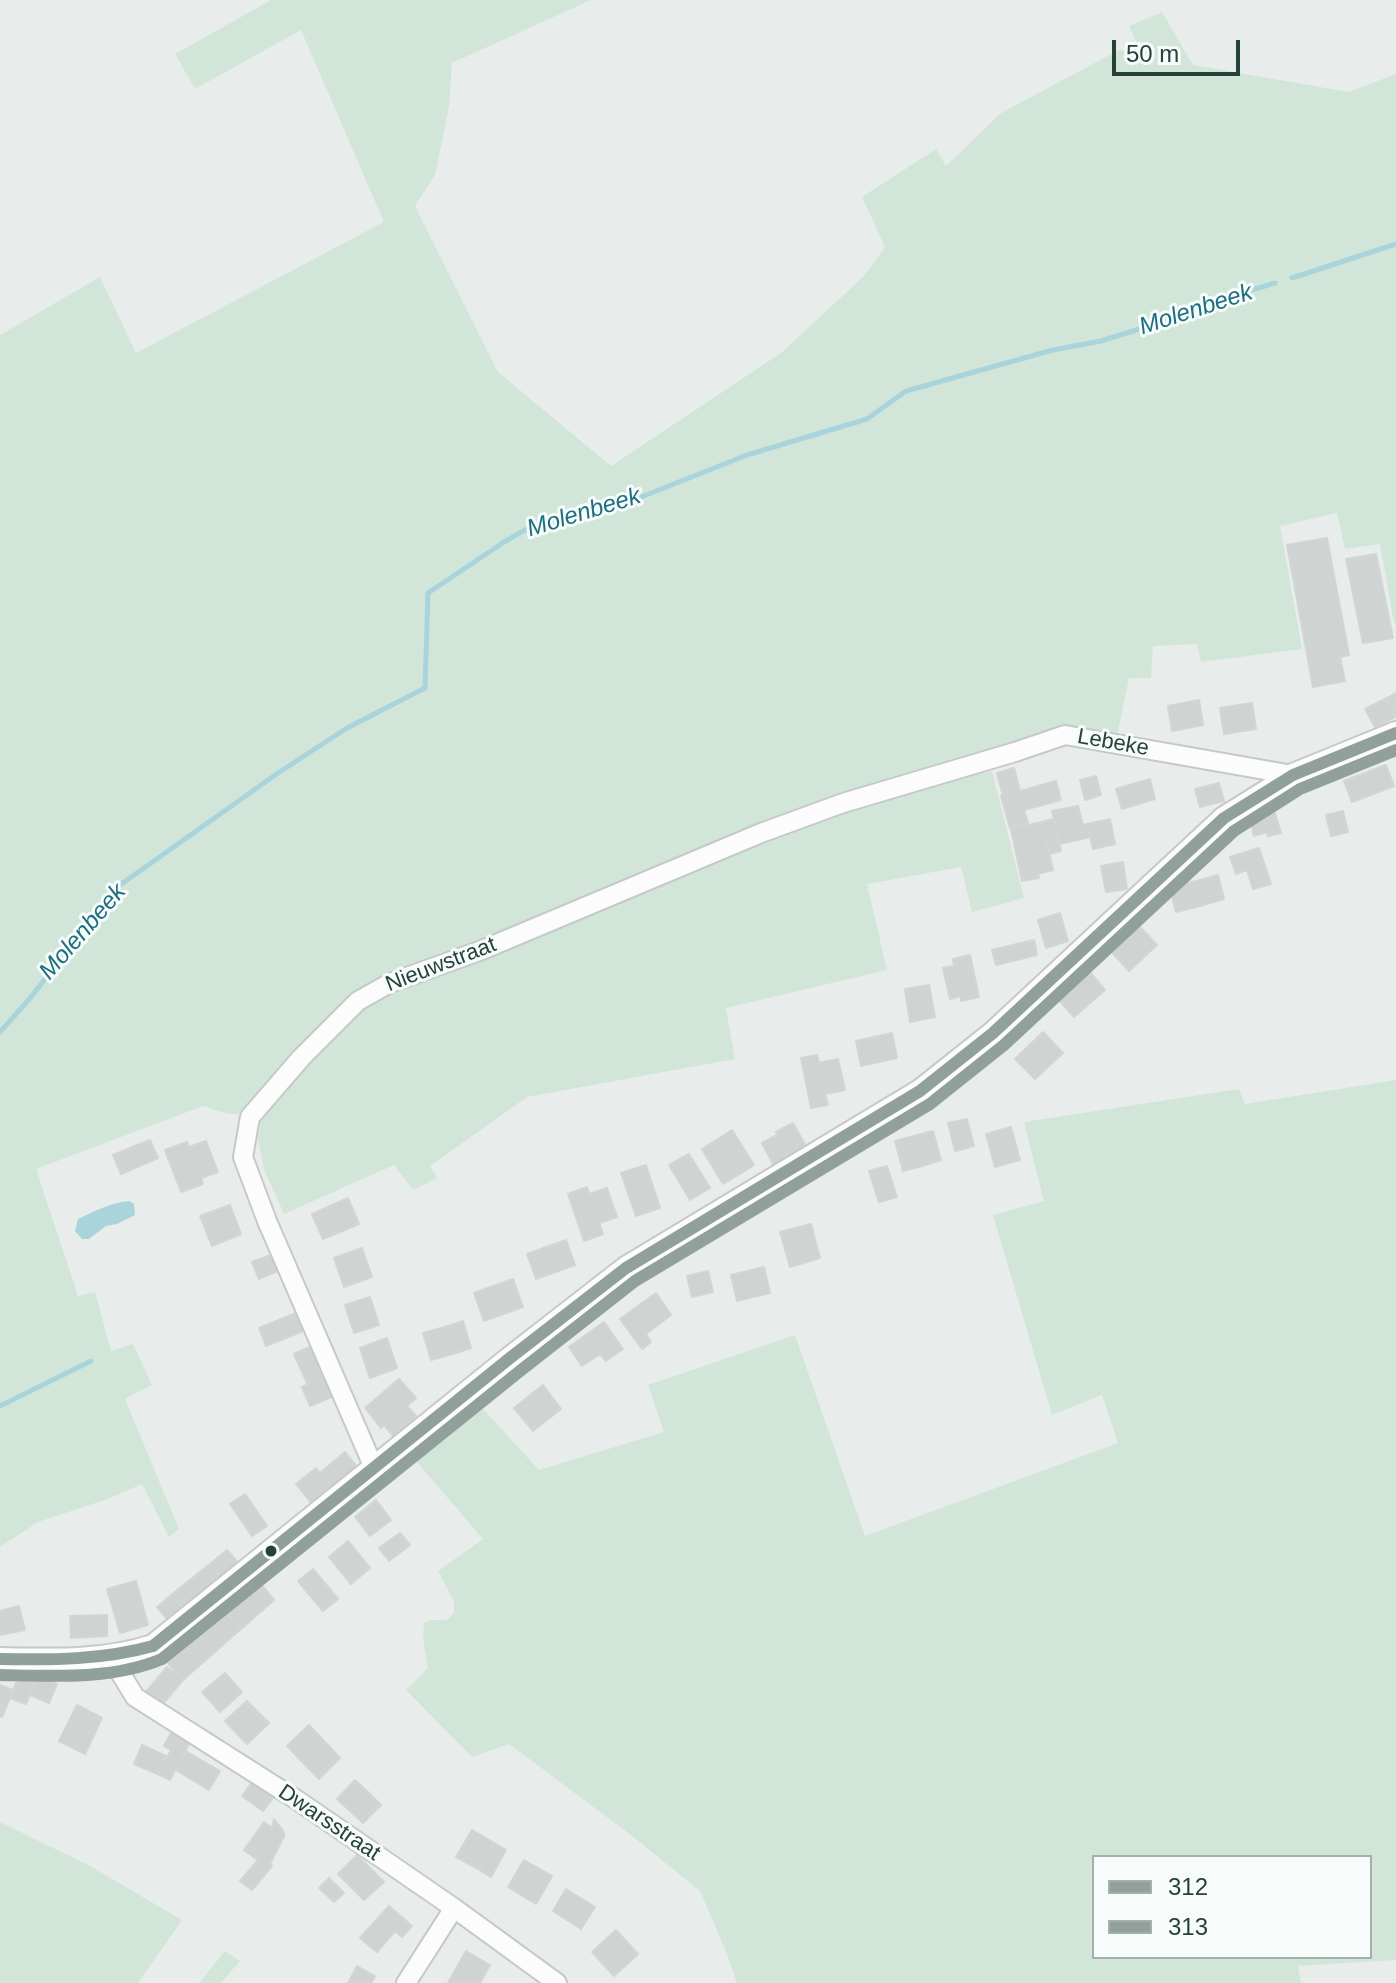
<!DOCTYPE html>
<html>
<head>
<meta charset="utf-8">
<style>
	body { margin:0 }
	#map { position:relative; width:1396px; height:1983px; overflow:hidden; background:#e8edeb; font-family:Helvetica,sans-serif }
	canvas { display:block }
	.legend { position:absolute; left:1092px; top:1855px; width:280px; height:104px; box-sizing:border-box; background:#f7fbf9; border:2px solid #a3b1ad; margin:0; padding:10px 14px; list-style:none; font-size:24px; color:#24423a }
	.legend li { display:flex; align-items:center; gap:16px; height:40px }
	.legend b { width:40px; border:2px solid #a3b1ad }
	.scale { position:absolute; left:1112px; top:40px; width:128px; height:36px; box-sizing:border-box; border:4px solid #24423a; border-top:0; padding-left:10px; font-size:24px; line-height:28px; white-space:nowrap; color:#24423a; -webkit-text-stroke:6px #f7fbf9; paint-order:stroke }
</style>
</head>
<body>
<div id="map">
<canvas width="1396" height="1983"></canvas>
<ul class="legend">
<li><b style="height:10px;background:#92a09c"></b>312</li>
<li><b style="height:10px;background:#92a09c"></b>313</li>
</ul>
<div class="scale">50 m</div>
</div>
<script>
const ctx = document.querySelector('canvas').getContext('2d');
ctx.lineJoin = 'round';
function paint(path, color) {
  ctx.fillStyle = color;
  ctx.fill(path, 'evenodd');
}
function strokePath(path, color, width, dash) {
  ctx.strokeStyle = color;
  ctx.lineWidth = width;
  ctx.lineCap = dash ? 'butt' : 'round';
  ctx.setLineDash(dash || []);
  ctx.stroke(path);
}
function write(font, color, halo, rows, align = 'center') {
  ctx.font = font + ' Helvetica,sans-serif';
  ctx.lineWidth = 6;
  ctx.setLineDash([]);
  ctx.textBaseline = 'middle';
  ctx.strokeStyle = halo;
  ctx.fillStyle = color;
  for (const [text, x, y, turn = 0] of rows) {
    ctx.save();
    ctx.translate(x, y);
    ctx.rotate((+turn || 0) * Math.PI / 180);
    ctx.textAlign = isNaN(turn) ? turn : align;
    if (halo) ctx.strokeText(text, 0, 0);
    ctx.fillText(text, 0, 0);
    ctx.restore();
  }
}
paint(new Path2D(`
	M271 0H591L452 63 449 107 435 175 415 206 498 372 611 466 781 353 864 276 885 247 862 197 936 149 946 166 1001 113 1119 50 1141 51 1129 26 1162 12 1193 65 1349 92 1396 74V623H1394L1380 544 1345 549 1337 513 1280 526 1302 649 1201 662 1197 644 1153 646 1151 678H1129L1117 736 1067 728 364 991 248 1111C232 1118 219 1111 203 1106L36 1169 78 1296 95 1292 111 1351 133 1344 152 1385 125 1399 179 1529 169 1537 142 1484 108 1499 38 1522 0 1547V335L100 277 136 353 384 222 301 30 195 89 175 54Z
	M992 771 1024 898 972 912 961 867 867 884 887 970 726 1008 735 1059 527 1097 430 1166 437 1178 413 1190 394 1165 284 1214 264 1169 258 1139 262 1115 355 1011 386 994 787 830 875 800Z
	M1396 1080V1960L1298 1966 1301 1983H737L727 1954 700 1891 631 1835 509 1744 472 1757 406 1690 428 1668 423 1639 424 1623 430 1620H447L454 1613V1601L438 1571 483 1539 410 1454 476 1401 539 1470 664 1432 648 1385 795 1335 865 1536 1118 1443 1102 1395 1052 1415 993 1215 1044 1201 1024 1122 1239 1089 1245 1104ZM1370 1857V1957H1094V1857Z
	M0 1822 90 1866 182 1920 138 1983H0Z
	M225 1951 240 1961 221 1983H199Z`), '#d1e6d8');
paint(new Path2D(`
	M129 1201 134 1204 135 1215 117 1224 106 1226 89 1239H82L75 1231 78 1219C95 1211 110 1203 129 1201Z`), '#a9d4db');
strokePath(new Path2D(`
	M1292 278 1396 244
	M0 1032 32 996 113 890 278 773 347 728 425 688 428 593 504 542 530 527 631 501 747 455 867 419 906 391 1053 350 1101 341 1171 319 1218 300 1275 283
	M0 1406 91 1361`), '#a9d4db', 5);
const building = new Path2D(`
	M1327 538 1349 655 1340 657 1345 681 1313 687 1287 545Z
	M1376 554 1393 638 1363 643 1346 559Z
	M1396 693V715L1387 698Z
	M1387 698 1396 717 1375 727 1365 709Z
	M1199 700 1203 725 1172 731 1168 706Z
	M1252 703 1256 729 1224 734 1220 708Z
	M1386 765 1394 786 1373 794 1365 773Z
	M1014 768 1020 791 1056 781 1061 800 1024 810 1028 823 1010 828 1001 796H1003L997 773Z
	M1365 773 1373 794 1352 802 1344 781Z
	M1096 776 1101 795 1085 800 1080 780Z
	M1150 779 1155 799 1122 809 1116 789Z
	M1219 783 1224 801 1200 807 1195 789Z
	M1078 806 1083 825 1057 831 1052 811Z
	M1274 810 1281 833 1268 836 1262 813Z
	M1343 811 1348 832 1331 836 1326 815Z
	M1263 817 1267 832 1254 836 1250 820Z
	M1054 819 1061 851 1049 854 1042 822Z
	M1110 819 1115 844 1093 849 1087 824Z
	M1042 822 1053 870 1038 874 1039 878 1022 881 1011 829Z
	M1087 824 1090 837 1060 844 1057 831Z
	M1259 848 1271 884 1253 889 1247 870 1236 874 1230 857Z
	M1123 862 1127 889 1106 892 1101 866Z
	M1218 875 1224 899 1196 907 1189 883Z
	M1189 883 1196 907 1176 912 1170 888Z
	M1060 913 1068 941 1046 948 1038 920Z
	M1137 924 1157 945 1129 971 1109 949Z
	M1034 940 1037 955 996 965 992 950Z
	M970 955 979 997 961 1001V996L950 999 943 968 954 966 953 959Z
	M1089 971 1105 990 1074 1017 1058 999Z
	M929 985 935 1017 910 1022 905 989Z
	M1043 1032 1063 1053 1035 1079 1015 1059Z
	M892 1033 897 1058 861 1066 856 1041Z
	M817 1055 819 1063 838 1059 845 1090 825 1094 828 1105 811 1108 801 1058Z
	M967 1119 974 1146 955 1151 948 1123Z
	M793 1123 807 1148 789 1158 776 1132Z
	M1011 1127 1020 1160 995 1167 986 1134Z
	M732 1130 754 1165 740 1174 718 1139Z
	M933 1131 941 1160 922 1166 914 1136Z
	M777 1135 789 1158 774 1166 762 1143Z
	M914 1136 922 1166 903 1171 895 1141Z
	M718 1139 740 1174 723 1184 702 1149Z
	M150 1140 158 1158 121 1174 113 1155Z
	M206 1141 218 1172 201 1178 203 1184 181 1192 165 1150 187 1142 189 1147Z
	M689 1154 710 1188 690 1200 669 1165Z
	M646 1165 660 1208 636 1216 621 1173Z
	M887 1166 897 1197 879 1202 869 1171Z
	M587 1187 589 1194 607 1188 617 1217 599 1223 603 1234 584 1241 568 1194Z
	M348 1198 359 1224 323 1239 312 1214Z
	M230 1205 241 1234 212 1246 200 1216Z
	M811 1224 820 1258 790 1267 780 1232Z
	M566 1240 575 1265 536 1279 527 1254Z
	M362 1248 372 1277 344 1287 334 1258Z
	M273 1254 280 1270 259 1279 252 1262Z
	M764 1267 770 1293 737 1301 731 1275Z
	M708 1271 713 1292 692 1297 687 1276Z
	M513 1279 523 1307 484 1321 474 1293Z
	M656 1293 671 1315 646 1334 651 1342 642 1349 620 1319Z
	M370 1297 379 1325 354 1333 345 1305Z
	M296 1313 303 1331 266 1346 259 1328Z
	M463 1321 471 1348 453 1354 445 1327Z
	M604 1322 623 1349 606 1361 600 1354 582 1366 569 1347Z
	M445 1327 453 1354 431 1360 423 1333Z
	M387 1338 397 1368 370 1378 360 1348Z
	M312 1346 317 1357 299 1365 294 1354Z
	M317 1357 325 1377 308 1385 299 1365Z
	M325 1377 334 1396 310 1406 302 1387Z
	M399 1379 416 1398 407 1406 416 1416 393 1436 384 1425 381 1428 365 1408Z
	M543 1385 561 1409 533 1431 514 1408Z
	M345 1452 358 1468 332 1489 320 1473Z
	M316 1468 332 1489 312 1504 296 1484Z
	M245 1494 267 1526 252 1536 230 1504Z
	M376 1500 391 1520 370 1536 355 1517Z
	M400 1533 410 1545 389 1561 379 1548Z
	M348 1541 370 1568 351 1584 329 1557Z
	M227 1550 241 1566 223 1581 210 1564Z
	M210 1564 223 1581 190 1608 176 1591Z
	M313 1569 338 1599 323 1611 298 1581Z
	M136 1581 148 1625 120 1633 107 1589Z
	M260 1583 274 1600 258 1614 243 1597Z
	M176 1591 190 1608 171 1624 157 1607Z
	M243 1597 258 1614 241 1629 226 1612Z
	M19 1606 25 1630 0 1635V1611Z
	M226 1612 241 1629 235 1634 221 1617Z
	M107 1615V1636L71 1638 70 1616Z
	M221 1617 235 1634 215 1652 201 1635Z
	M201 1635 215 1652 201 1664 186 1647Z
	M186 1647 201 1664 183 1680 168 1663Z
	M167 1667 183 1680 162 1705 146 1692Z
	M225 1673 242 1692 220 1712 202 1692Z
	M19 1676 35 1683 26 1704 10 1698Z
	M37 1676 57 1684 49 1703 30 1695Z
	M0 1685 13 1690 2 1717 0 1716Z
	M247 1701 269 1723 247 1744 225 1721Z
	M77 1705 102 1718 85 1754 59 1741Z
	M309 1725 340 1758 319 1779 287 1746Z
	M171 1733 190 1742 170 1780 158 1774 171 1750 164 1746Z
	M142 1745 166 1756 158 1774 134 1764Z
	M187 1752 220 1771 209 1790 176 1770Z
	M355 1780 368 1792 350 1811 337 1799Z
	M252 1782 273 1798 263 1811 242 1796Z
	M368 1792 381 1805 363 1823 350 1811Z
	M274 1819 284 1832V1836L270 1864 272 1866 252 1890 240 1881 258 1860 244 1850 264 1822 272 1828Z
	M472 1830 494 1843 478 1869 456 1857Z
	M494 1843 506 1850 491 1877 478 1869Z
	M357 1855 370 1868 351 1887 338 1874Z
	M524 1860 552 1876 536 1904 508 1887Z
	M370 1868 384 1882 364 1900 351 1887Z
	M329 1878 344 1893 334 1902 319 1888Z
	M566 1889 595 1907 581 1929 553 1911Z
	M389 1906 412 1926 402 1937 395 1931 377 1952 360 1938Z
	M616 1930 638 1954 614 1976 592 1952Z
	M466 1951 490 1965 480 1983H448Z
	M357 1966 375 1976 371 1983H348Z`);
paint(building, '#cfd4d2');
strokePath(building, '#d1d6d4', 2);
const minor = new Path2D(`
	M374 1468 267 1221 243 1157 250 1117 301 1058 358 1001 390 983 482 950 761 833 843 803 1015 752 1065 735 1293 775
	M110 1656 135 1697 297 1800 454 1908 557 1983
	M406 1983 454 1908`);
const tertiary = new Path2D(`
	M0 1659C52 1660 104 1662 153 1646L510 1358 626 1268 920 1091 993 1033 1224 818 1293 775 1396 733`);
strokePath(minor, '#c5cac8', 22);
strokePath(tertiary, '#c5cac8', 26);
strokePath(minor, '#fcfcfc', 18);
strokePath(tertiary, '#fcfcfc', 22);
strokePath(new Path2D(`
	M0 1659C52 1660 103 1660 153 1646L510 1358 626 1268 920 1091 993 1033 1224 818 1293 775 1396 733`), '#92a09c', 12);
strokePath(new Path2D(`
	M0 1675C53 1676 112 1680 162 1659L520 1371 635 1281 930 1104 1004 1045 1234 831 1300 789 1396 750`), '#92a09c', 12);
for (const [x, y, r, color] of [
	[271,1551,7,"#24423a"]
]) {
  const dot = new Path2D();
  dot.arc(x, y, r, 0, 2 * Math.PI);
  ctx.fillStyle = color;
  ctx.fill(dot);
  strokePath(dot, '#f7fbf9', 3);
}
write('22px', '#24423a', '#f7fbf9', [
	["Lebeke",1113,743,10],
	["Nieuwstraat",441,965,-21],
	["Dwarsstraat",329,1823,34]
]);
write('italic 24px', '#1c6f80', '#f7fbf9', [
	["Molenbeek",1196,310,-18],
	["Molenbeek",584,513,-17],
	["Molenbeek",83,932,-49]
]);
</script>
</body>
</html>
